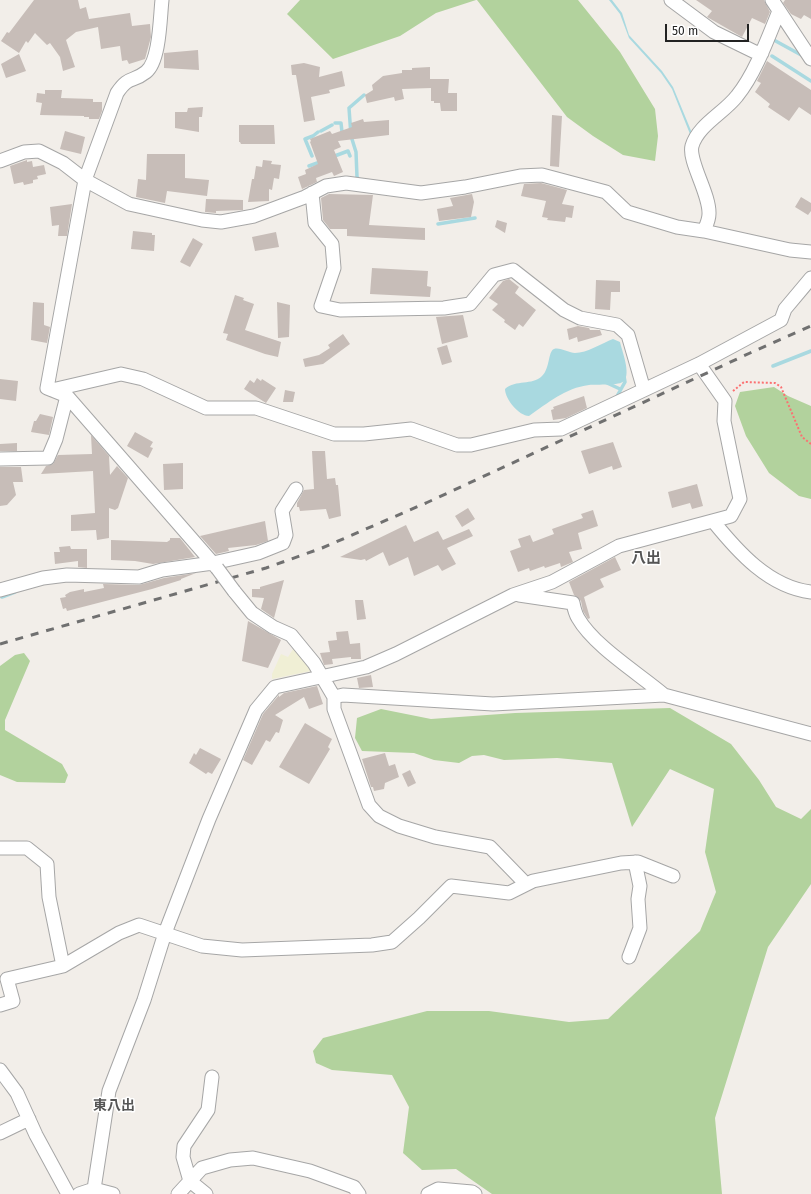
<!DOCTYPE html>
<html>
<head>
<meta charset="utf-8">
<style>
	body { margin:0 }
	#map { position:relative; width:811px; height:1194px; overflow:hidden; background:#f2eee9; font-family:"Fira Sans",sans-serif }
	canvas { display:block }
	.scale { position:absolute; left:665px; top:24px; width:84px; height:18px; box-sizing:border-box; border:2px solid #222; border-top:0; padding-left:5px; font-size:12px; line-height:14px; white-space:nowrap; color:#222; -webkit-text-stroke:3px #fff; paint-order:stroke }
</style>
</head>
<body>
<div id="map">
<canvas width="811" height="1194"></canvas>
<div class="scale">50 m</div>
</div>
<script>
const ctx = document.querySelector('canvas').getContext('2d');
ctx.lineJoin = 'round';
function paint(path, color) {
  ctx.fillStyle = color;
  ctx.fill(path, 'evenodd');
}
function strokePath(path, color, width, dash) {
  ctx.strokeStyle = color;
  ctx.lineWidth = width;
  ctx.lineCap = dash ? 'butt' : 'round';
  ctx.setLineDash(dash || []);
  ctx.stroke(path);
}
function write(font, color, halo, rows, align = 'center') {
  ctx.font = font + ' "Fira Sans","Noto Sans JP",sans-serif';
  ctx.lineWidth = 3;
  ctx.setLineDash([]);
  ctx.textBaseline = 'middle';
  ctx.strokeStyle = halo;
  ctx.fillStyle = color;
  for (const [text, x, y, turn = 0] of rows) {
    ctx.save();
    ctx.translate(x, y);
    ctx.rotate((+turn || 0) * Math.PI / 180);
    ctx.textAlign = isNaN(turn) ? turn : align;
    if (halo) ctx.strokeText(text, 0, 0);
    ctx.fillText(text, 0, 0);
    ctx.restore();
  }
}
paint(new Path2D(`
	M295 646 311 668V671L272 679V674L281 654 288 657Z`), '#f0efd5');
paint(new Path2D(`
	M300 0H476L436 13 400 36 333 59 287 14Z
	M477 0H578L620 52 655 109 658 136 655 161 623 155 593 136 567 117Z
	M774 387 788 396 811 406V499L799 496 769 473 746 436 735 406 740 392Z
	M24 653 30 661 5 720V730L62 764 68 775 65 783 17 782 0 775V666L15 655Z
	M670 708 731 744 759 780 776 807 801 819 811 809V884L768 947 715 1118 722 1194H492L456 1169 422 1170 403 1153 409 1107 392 1075 332 1070 316 1063 313 1051 323 1038 427 1011H489L569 1022 608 1019 700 931 716 892 705 852 714 789 670 769 632 827 612 763 557 758 504 760 484 755 472 756 459 763 434 760 414 753 362 751 355 738 357 718 381 709 431 719 515 713Z`), '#b2d29d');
paint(new Path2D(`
	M609 0H612L622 13 629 35 662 71 673 87 692 133 690 134 672 89 661 73 629 38 620 14Z
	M613 339 620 342C622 351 631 373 624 381 620 386 597 384 589 385 565 388 548 403 529 416 519 416 505 399 505 389 516 379 532 386 542 376 550 369 548 351 554 349 560 347 569 353 575 353 587 353 602 343 613 339Z`), '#a9d9e0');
strokePath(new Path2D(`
	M772 39 803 56
	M772 56 811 81
	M335 123H341L342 132
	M321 131 332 125
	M312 156 305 139 313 136 318 132
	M332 157 348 151 350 156
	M309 166 320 162
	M359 180 357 177 356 152 351 136 349 108 364 95
	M438 224 475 218
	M773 366 811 351
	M605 382 620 389
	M616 398 625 382 624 376
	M2 597 15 592`), '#a9d9e0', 3.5);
paint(new Path2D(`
	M34 0H78L80 9 86 7 89 19 130 13 132 26 150 24 151 37 145 59 129 64 127 60 122 61 120 46 101 49 98 27 76 32 66 40 75 67 63 71 60 57 50 43 47 45 35 33 28 43 26 41 19 53 1 41 7 32 9 33Z
	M696 0H764L770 12 765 24 752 18 742 37 707 17 712 11Z
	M785 0H811V19L804 15 801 19 791 14 783 3Z
	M198 50 199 70 164 68V53Z
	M19 54 26 71 6 78 1 64Z
	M767 61 811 90V115L799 107 789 121 768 107 770 104 755 92 761 83 757 81Z
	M304 63 320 67 319 77 342 71 345 86 329 90 330 93 311 97 315 120 304 122 296 75H292L291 65Z
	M430 67V79H449L448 93H457V111H441L440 103H434V101H431V88L402 89 404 99 395 101 394 97 367 103 365 95 373 90 372 85 383 76 402 73V70H412V68Z
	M45 90H62L61 98 93 99V102H102V111L99 119H89V117H84V116L40 115 42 103 36 102 37 93 45 94Z
	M203 107 202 117H199V132L175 128V112H187L188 108Z
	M552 115 562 116 559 167 550 166Z
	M363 119 364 122 389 120V135L338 141 341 147 334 150 343 172 334 176 332 172 316 178 317 182 302 189 298 177 306 174 305 170 318 164 310 142 311 141 310 139 330 131 332 134 352 127 351 123Z
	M239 125H274L275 144H241L240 142H239Z
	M65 131 85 137 81 154 60 149Z
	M147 154H185V178L209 180 207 196 167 191 165 203 136 197 138 179 146 180Z
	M27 160V162L32 161 33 167 44 165 46 174 37 176 38 179 33 180V183L24 185 23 182 14 184 10 166Z
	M263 160 272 161 271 164 281 165 279 179 274 178 272 190 269 189V201L248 202 252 179H254L256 166 262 167Z
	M541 183 567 190 562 204 574 206 572 218 566 217 565 222 547 220 548 218 542 217 546 201 521 196 524 184Z
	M329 194 373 195 369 225 425 228V240L347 236V229H330L323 220 321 198Z
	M472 194 474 202 471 217 439 221 437 209 453 206 450 198Z
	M801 197 811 203V211L808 215 795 207Z
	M206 199 243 200V210L216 211V213L205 212Z
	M72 204 67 236H58L59 225 52 226 50 207Z
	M497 220 507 223 505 233 495 227Z
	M133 231 152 233V235H155L154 251 131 249Z
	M276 232 279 247 255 251 252 237Z
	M193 238 203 244 190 267 180 262Z
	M372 268 428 271 427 286 431 287 430 297 370 294Z
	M509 279 519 287 515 293 536 310 523 327 519 324 515 330 504 322 505 320 492 310 498 304 489 298 503 281Z
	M596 280 620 281V292H611L610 310 595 309Z
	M235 295 244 298 243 300 254 304 245 330 281 342 278 357 265 354 226 340 228 334 223 333Z
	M33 302 44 303V325L50 327 47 343 31 340Z
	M277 302 290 305 289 337 278 338Z
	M463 315 468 337 442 344 436 317Z
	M578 326 589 328 590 330H600L602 335 578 342 577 337 569 340 567 329Z
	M343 334 350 344 323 364 305 367 303 359 319 355 330 348 328 345Z
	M447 345 452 362 442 365 437 348Z
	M257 378 261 381 262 379 276 388 266 403 244 389 250 380 254 383Z
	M0 379 18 381 16 401 0 399Z
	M285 390 295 392 293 402H283Z
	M584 396 587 408 566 418 553 420 551 410 554 409 553 407Z
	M40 414 53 417 49 435 31 432 34 421H36Z
	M135 432 153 442 150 447 153 448 148 458 127 446Z
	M91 435 109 456 110 475 117 466 128 478 118 508 115 510 109 508V538L97 540 96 530 71 531V515L95 513 93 471 41 474 46 466 53 464 58 455 92 454Z
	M613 442 622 467 613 470 612 466 589 474 581 451Z
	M17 443V451H0V444Z
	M312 451H325L327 479 335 478 336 485H338L341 516 329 519 326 509 300 511 299 507H297V503L304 490 314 489Z
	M183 463V489L164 490 163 464Z
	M0 467H21L23 482H13L16 495 7 505 0 506Z
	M697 484 703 506 692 509 690 503 672 508 668 492Z
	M468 508 475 519 462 527 455 516Z
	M593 510 598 526 578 533 582 549 569 552 573 562 561 567 560 563 545 568 544 566 530 571 529 568 518 572 510 551 521 547 518 539 530 535 533 542 554 534 552 529 583 518 581 514Z
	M265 521 268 541 256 545 228 548 229 551 216 554 200 536Z
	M406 525 414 542 438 531 443 540 469 529 473 536 447 548 456 564 442 571 438 565 414 576 408 557 389 566 383 552 366 561 365 559 361 560 340 557Z
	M170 538H180L195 557 153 564 135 561 111 560V540L167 542 170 540Z
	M70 546 71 549H87V568L78 567V561L55 564 54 552H60L59 547Z
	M615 557 621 570 600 579 604 587 584 597 590 618 588 619 583 611 581 601 574 595 569 582Z
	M196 573 181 579V580L152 589 67 611 66 608 63 609 60 598 66 597 65 595 70 592 84 589V592L104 588 103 584 139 585 164 578Z
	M284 580 274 618 261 609 264 598 252 597V589H260V587Z
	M355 600H363L366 619 357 620Z
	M248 621 281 640 268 668 242 661Z
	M348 631 350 644 360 643 361 659H351V657L332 659 333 664 324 665 320 653 330 652 328 641 337 640 336 632Z
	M371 675 373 687 359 688 357 678Z
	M317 686 323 704 309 709 304 697 275 715 283 720 279 733 276 732 270 742 266 740 252 765 243 760 263 714 279 695V697L284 693Z
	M305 723 332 739 328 747 330 749 309 784 279 767Z
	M200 748 221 759 212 774 208 772 206 774 189 763 194 753 196 755Z
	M385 753 389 766 395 764 399 777 385 783 384 789 374 791 373 787H371L362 759Z
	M410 770 416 783 408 787 402 774Z`), '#c7bdb8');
const minor = new Path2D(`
	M162 0C160 17 160 61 146 72 132 83 129 75 117 93L85 180 47 388 67 396 217 568
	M671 0 714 32 755 52 762 53
	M772 0 811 59
	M0 161 24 152 39 151 63 163 85 180 129 204 202 220 221 222 254 216 305 197 326 186 346 183 421 193 465 187 520 176 542 175 606 192 627 212 677 227 704 231C706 226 709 220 709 214 710 194 688 161 692 146 698 125 724 113 737 96 755 74 768 38 779 11
	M312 193 315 223 332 244 334 268 321 306 340 310 444 308 470 304 494 275 513 270 564 310 580 318 617 325 628 335 644 390
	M704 231 790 250 811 252
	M52 390 121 374 143 379 206 408H256L334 434H364L411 429 457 445H471L534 430 561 429 699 364 781 320 785 309 811 278
	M0 459 48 458 56 439 67 396
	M713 521C738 552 769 587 811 592
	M0 590 43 578 67 575 139 577 162 570 213 563 258 553 283 543 286 535 282 511 296 489
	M234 591 252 613 273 627 291 635 314 663 334 697V709L352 758 369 805 379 816 399 826 435 837 490 847 525 883
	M519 595 573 603C574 608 575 613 578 618 594 646 638 673 664 695
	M334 697 343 695 493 704 664 695 811 734
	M0 848H27L47 864 49 897 63 966
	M629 957 640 928 638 899 640 886 635 862
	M0 1005 13 1001 7 979 63 966 119 933 139 925 202 946 242 950 372 945 392 942 419 918 451 886 509 893 533 881 621 863 638 862 673 876
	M0 1070 17 1093 36 1135 68 1194
	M0 1133 29 1119
	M94 1189 109 1091 144 1000 165 933 209 819 256 710 275 687 366 667 396 654 513 595 552 582 619 546 731 516 740 499 724 421 725 401 699 364
	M79 1194 94 1189 113 1194
	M178 1194 202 1168 230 1160 253 1158 310 1171 354 1187 359 1194
	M206 1194 190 1181 183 1157 184 1146 208 1110 212 1077
	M428 1194 438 1189 472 1192 475 1194`);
strokePath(minor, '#a6a6a6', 15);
strokePath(new Path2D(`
	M733 391 744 382 775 383 781 387 802 437 811 444`), '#fc7071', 2, [2, 2]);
strokePath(minor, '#fff', 13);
strokePath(new Path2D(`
	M0 644 266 568 322 548 426 503 750 353 811 326`), '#707070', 3, [8, 8]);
const minorBridge = new Path2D(`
	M217 568 234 591`);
strokePath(minorBridge, '#a6a6a6', 15, []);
strokePath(minorBridge, '#fff', 13);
write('bold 14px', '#555', '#fff', [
	["東八出",114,1106]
]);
write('bold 15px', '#555', '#fff', [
	["八出",646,559]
]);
</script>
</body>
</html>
